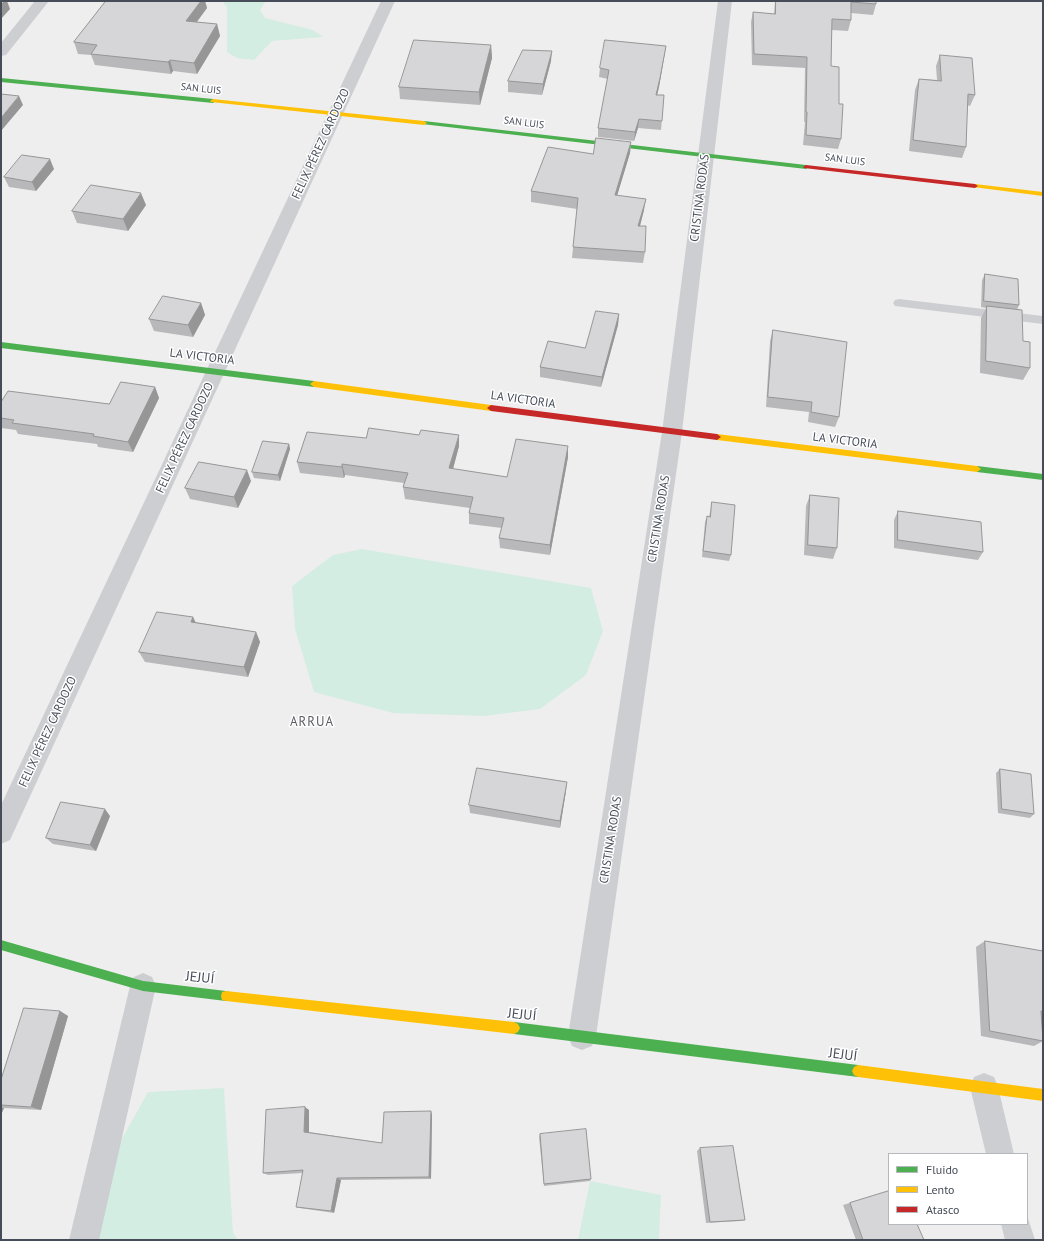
<!DOCTYPE html>
<html>
<head>
<meta charset="utf-8">
<style>
	body { margin:0 }
	#map { position:relative; width:1044px; height:1241px; overflow:hidden; background:#efeeee; font-family:"PT Sans",sans-serif }
	canvas { display:block }
	.frame { position:absolute; inset:0; border:2px solid #464d59; pointer-events:none }
	.legend { position:absolute; left:888px; top:1153px; width:140px; height:72px; box-sizing:border-box; background:#fff; border:1px solid #b5b8bd; margin:0; padding:5px 7px; list-style:none; font-size:12px; color:#464d59 }
	.legend li { display:flex; align-items:center; gap:8px; height:20px }
	.legend b { width:20px; border:1px solid #b5b8bd }
</style>
</head>
<body>
<div id="map">
<canvas width="1044" height="1241"></canvas>
<div class="frame"></div>
<ul class="legend">
<li><b style="height:5px;background:#4caf50"></b>Fluido</li>
<li><b style="height:5px;background:#ffc107"></b>Lento</li>
<li><b style="height:5px;background:#c62828"></b>Atasco</li>
</ul>
</div>
<script>
const ctx = document.querySelector('canvas').getContext('2d');
ctx.lineJoin = 'round';
function paint(path, color) {
  ctx.fillStyle = color;
  ctx.fill(path, 'evenodd');
}
function strokePath(path, color, width, dash) {
  ctx.strokeStyle = color;
  ctx.lineWidth = width;
  ctx.lineCap = dash ? 'butt' : 'round';
  ctx.setLineDash(dash || []);
  ctx.stroke(path);
}
function write(font, color, halo, rows, align = 'center') {
  ctx.font = font + ' "PT Sans",sans-serif';
  ctx.lineWidth = 3;
  ctx.setLineDash([]);
  ctx.textBaseline = 'middle';
  ctx.strokeStyle = halo;
  ctx.fillStyle = color;
  for (const [text, x, y, turn = 0] of rows) {
    ctx.save();
    ctx.translate(x, y);
    ctx.rotate((+turn || 0) * Math.PI / 180);
    ctx.textAlign = isNaN(turn) ? turn : align;
    if (halo) ctx.strokeText(text, 0, 0);
    ctx.fillText(text, 0, 0);
    ctx.restore();
  }
}
paint(new Path2D(`
	M222 1H266L260 10 265 18 313 30 323 37 272 41 254 60 237 58 227 52V7Z
	M362 549 591 588 603 631 586 675 540 709 484 716 393 713 314 692 295 629 292 586 333 555Z
	M224 1088 233 1233 238 1240H91L105 1169 148 1092Z
	M590 1181 661 1195 659 1240H578Z`), '#d4ede2');
paint(new Path2D(`
	M899 299 1043 316V324L895 306 893 303 895 300Z`), '#cdced1');
paint(new Path2D(`
	M35 1H49L6 55 1 56V43Z
	M381 1H395L10 840 1 844V805Z
	M718 1H732L682 432 596 1036 592 1046 582 1050 572 1046 568 1036 662 432Z
	M143 973 152 977 156 986 99 1240H69L130 986 134 977Z
	M984 1073 994 1077 998 1087 1014 1154H986L970 1087 974 1077Z
	M1027 1215 1035 1240H1005L1001 1224H1027Z`), '#cdced1');
paint(new Path2D(`
	M1 78 213 99 216 101 213 103 1 82Z
	M424 121 806 165 809 167 806 169 422 124 421 123Z
	M1 342 314 381 318 384 314 387 1 348Z
	M977 466 1043 474V480L977 472 973 469Z
	M1 940 143 981 226 991 230 992 231 996 230 1000 226 1001 143 991 1 950Z
	M514 1022 858 1065 862 1067 864 1071 862 1075 858 1077 514 1034 510 1032 508 1028 510 1024Z`), '#4caf50');
paint(new Path2D(`
	M213 99 424 121 427 123 424 125 211 102 210 101Z
	M975 184 1043 192V196L973 187V185Z
	M314 381 491 405 495 408 491 411 314 387 310 384Z
	M717 434 977 466 981 469 977 472 717 440 713 437Z
	M226 991 514 1022 518 1024 520 1028 518 1032 514 1034 226 1001 222 1000 221 996 222 992Z
	M858 1065 1043 1089V1101L858 1077 854 1075 852 1071 854 1067Z`), '#ffc107');
paint(new Path2D(`
	M806 165 975 184 978 186 975 188 804 168 803 167Z
	M491 405 717 434 721 437 717 440 491 411 487 408Z`), '#c62828');
paint(new Path2D(`
	M106 1H205L207 8 197 22 217 24 220 36 197 74 173 71 171 74 95 65 91 55 78 54 74 42Z
	M775 1H876V4L873 15 851 13V20L848 31 832 30 831 66 839 104 841 139 838 149 803 145 805 122H804L805 68 752 65 751 22 753 12 774 14Z
	M491 45 492 58 480 105 400 99 399 87Z
	M666 46 659 87 657 95H664L661 130 638 128 634 141 598 137V128L608 79 599 77 600 68Z
	M940 55 975 95 970 106 967 105 966 147 962 158 909 151 915 90 919 79 937 80 936 66Z
	M551 61 542 95 508 92V81Z
	M631 142 630 153 617 195 644 210 640 226 645 252 643 263 572 258 577 209 531 202V191L593 154Z
	M54 169 36 191 9 187 4 177Z
	M146 205 128 231 77 223 72 211Z
	M985 274 1019 305 1017 310 1023 341 1030 368 1023 380 980 373 981 318 986 308 981 307 982 280Z
	M201 303 205 315 193 337 154 331 149 319Z
	M619 314 618 325 601 387 540 377V367L585 348Z
	M773 330 839 417 835 427 808 422 809 412 766 407 770 341Z
	M155 387 159 398 133 452 98 447 97 444 18 434 16 430 1 428V402L109 404Z
	M366 438 459 446 453 469 507 477 568 457 550 555 500 548 499 538 502 528 469 524V513L470 508 405 499 403 487 404 483 345 475 344 478 300 473 297 462Z
	M289 444 290 449 280 481 254 478 252 472Z
	M251 481 238 508 190 499 185 488Z
	M810 495 837 548 833 559 804 555 806 506Z
	M712 502 731 555 729 561 702 557 705 522 707 516 709 517Z
	M898 511 983 552 978 560 894 548V520Z
	M193 617 195 622 256 632 260 642 248 677 145 662 139 652Z
	M1000 769 1034 814 1030 818 998 813 996 773Z
	M566 791 560 828 470 813 469 805Z
	M110 816 96 851 53 844 46 838Z
	M1043 821V833L1042 822Z
	M985 941 1043 951V1018H1042L1043 1041 1034 1046 981 1036 976 947Z
	M60 1011 68 1016 41 1110 4 1108 1 1115V1080Z
	M309 1110V1132L382 1143 431 1111 432 1115 431 1179 341 1180 334 1213 300 1208 296 1207 303 1173 268 1175 263 1173Z
	M540 1134 591 1179 590 1181 544 1186 539 1137Z
	M700 1148 745 1220 740 1221 706 1223 697 1151Z
	M889 1191V1224L924 1240H856L843 1205Z`), '#b8b8ba');
paint(new Path2D(`
	M4 1H7L10 9 1 19V4Z
	M201 1H205L207 8 189 32 186 21Z
	M217 24 220 36 197 74 194 63Z
	M491 45 492 58 480 105 479 92Z
	M666 46 659 87 655 104 656 95Z
	M552 51 551 61 542 95 543 84Z
	M170 60 173 71 171 74 168 62Z
	M19 96 23 105 1 131V118Z
	M639 119 638 128 634 141 635 132Z
	M631 142 630 153 614 206 615 195Z
	M50 159 54 169 36 191 32 182Z
	M141 193 146 205 128 231 123 219Z
	M646 199 644 210 637 237 638 226Z
	M201 303 205 315 193 337 188 325Z
	M619 314 618 325 601 387 602 377Z
	M155 387 159 398 133 452 128 442Z
	M459 435V446L450 480 449 468Z
	M289 444 290 449 280 481 278 475Z
	M568 446V457L550 555V545Z
	M342 464 345 475 344 478 342 467Z
	M247 470 251 481 238 508 234 497Z
	M193 617 198 627 191 622Z
	M256 632 260 642 248 677 244 667Z
	M567 782 566 791 560 828V821Z
	M105 809 110 816 96 851 90 845Z
	M60 1011 68 1016 41 1110 31 1107Z
	M1 1107 4 1108 1 1115Z
	M305 1107 309 1110V1135L304 1132Z
	M431 1111 432 1115 431 1179 429 1177Z
	M337 1178 341 1180 334 1213 331 1211Z`), '#969697');
const building = new Path2D(`
	M106 1H201L186 21 217 24 194 63 170 60 168 62 91 54 97 45 74 42Z
	M776 1H876V4L851 2V20L832 19 831 66 839 67V104H843L841 139 806 135 807 112H806L807 57 754 54 753 12 775 14Z
	M414 40 491 45 479 92 399 87Z
	M605 40 666 46 660 78 656 95H664L662 121 639 119 635 132 598 128 609 70 600 68Z
	M523 50 552 51 543 84 508 81Z
	M940 55 972 58 975 95 968 94 966 147 913 140 919 79 941 81Z
	M1 94 19 96 1 118Z
	M596 138 631 142 615 195 646 199 638 226H646L645 252 573 247 578 198 531 191 548 147 593 154Z
	M22 155 50 159 32 182 4 177Z
	M91 185 141 193 123 219 72 211Z
	M985 274 1018 279 1019 305 984 301Z
	M163 296 201 303 188 325 149 319Z
	M987 306 1022 310 1023 341 1030 342V368L986 361Z
	M596 311 619 314 602 377 540 367 548 341 585 348Z
	M773 330 847 342 839 417 811 412 812 402 768 397Z
	M121 382 155 387 128 442 93 436 94 434 12 423 14 420 1 418V402L8 391 109 404Z
	M369 428 419 435 421 430 459 435 449 468 507 477 516 439 568 446 550 545 499 538 504 518 469 513 473 497 403 487 408 473 342 464V467L297 462 307 432 366 438Z
	M263 441 289 444 278 475 252 472Z
	M199 462 247 470 234 497 185 488Z
	M810 495 839 498 837 548 808 545Z
	M712 502 735 505 731 555 703 551 707 516 710 517Z
	M898 511 981 522 983 552 898 540Z
	M157 612 193 617 191 622 256 632 244 667 139 652Z
	M477 768 567 782 560 821 469 805Z
	M1000 769 1031 774 1034 814 1002 809Z
	M61 802 105 809 90 845 46 838Z
	M985 941 1043 951V1011H1041L1043 1041 990 1031Z
	M24 1008 60 1011 31 1107 1 1105V1080Z
	M305 1107 304 1132 382 1143 384 1112 431 1111 429 1177 337 1178 331 1211 296 1207 303 1170 263 1173 266 1110Z
	M586 1129 591 1179 544 1184 540 1134Z
	M733 1146 745 1220 710 1222 700 1148Z
	M889 1191V1224H917L924 1240H863L850 1203Z`);
paint(building, '#d6d6d8');
strokePath(building, '#969697', 1);
write('10px', '#464d59', '#fff', [
	["SAN LUIS",201,89,6],
	["SAN LUIS",524,123,7],
	["SAN LUIS",845,160,7]
]);
write('12px', '#464d59', '#fff', [
	["FELIX PÉREZ CARDOZO",321,144,-65],
	["CRISTINA RODAS",700,198,-83],
	["LA VICTORIA",202,357,7],
	["LA VICTORIA",523,400,8],
	["FELIX PÉREZ CARDOZO",185,438,-65],
	["LA VICTORIA",845,441,7],
	["CRISTINA RODAS",659,519,-81],
	["FELIX PÉREZ CARDOZO",48,732,-65],
	["CRISTINA RODAS",611,840,-81]
]);
ctx.letterSpacing = '1px';
write('13px', '#5a5c62', '#fff', [
	["ARRUA",312,722]
]);
ctx.letterSpacing = '0px';
write('14px', '#464d59', '#fff', [
	["JEJUÍ",200,978,6],
	["JEJUÍ",522,1015,6],
	["JEJUÍ",843,1055,7]
]);
</script>
</body>
</html>
